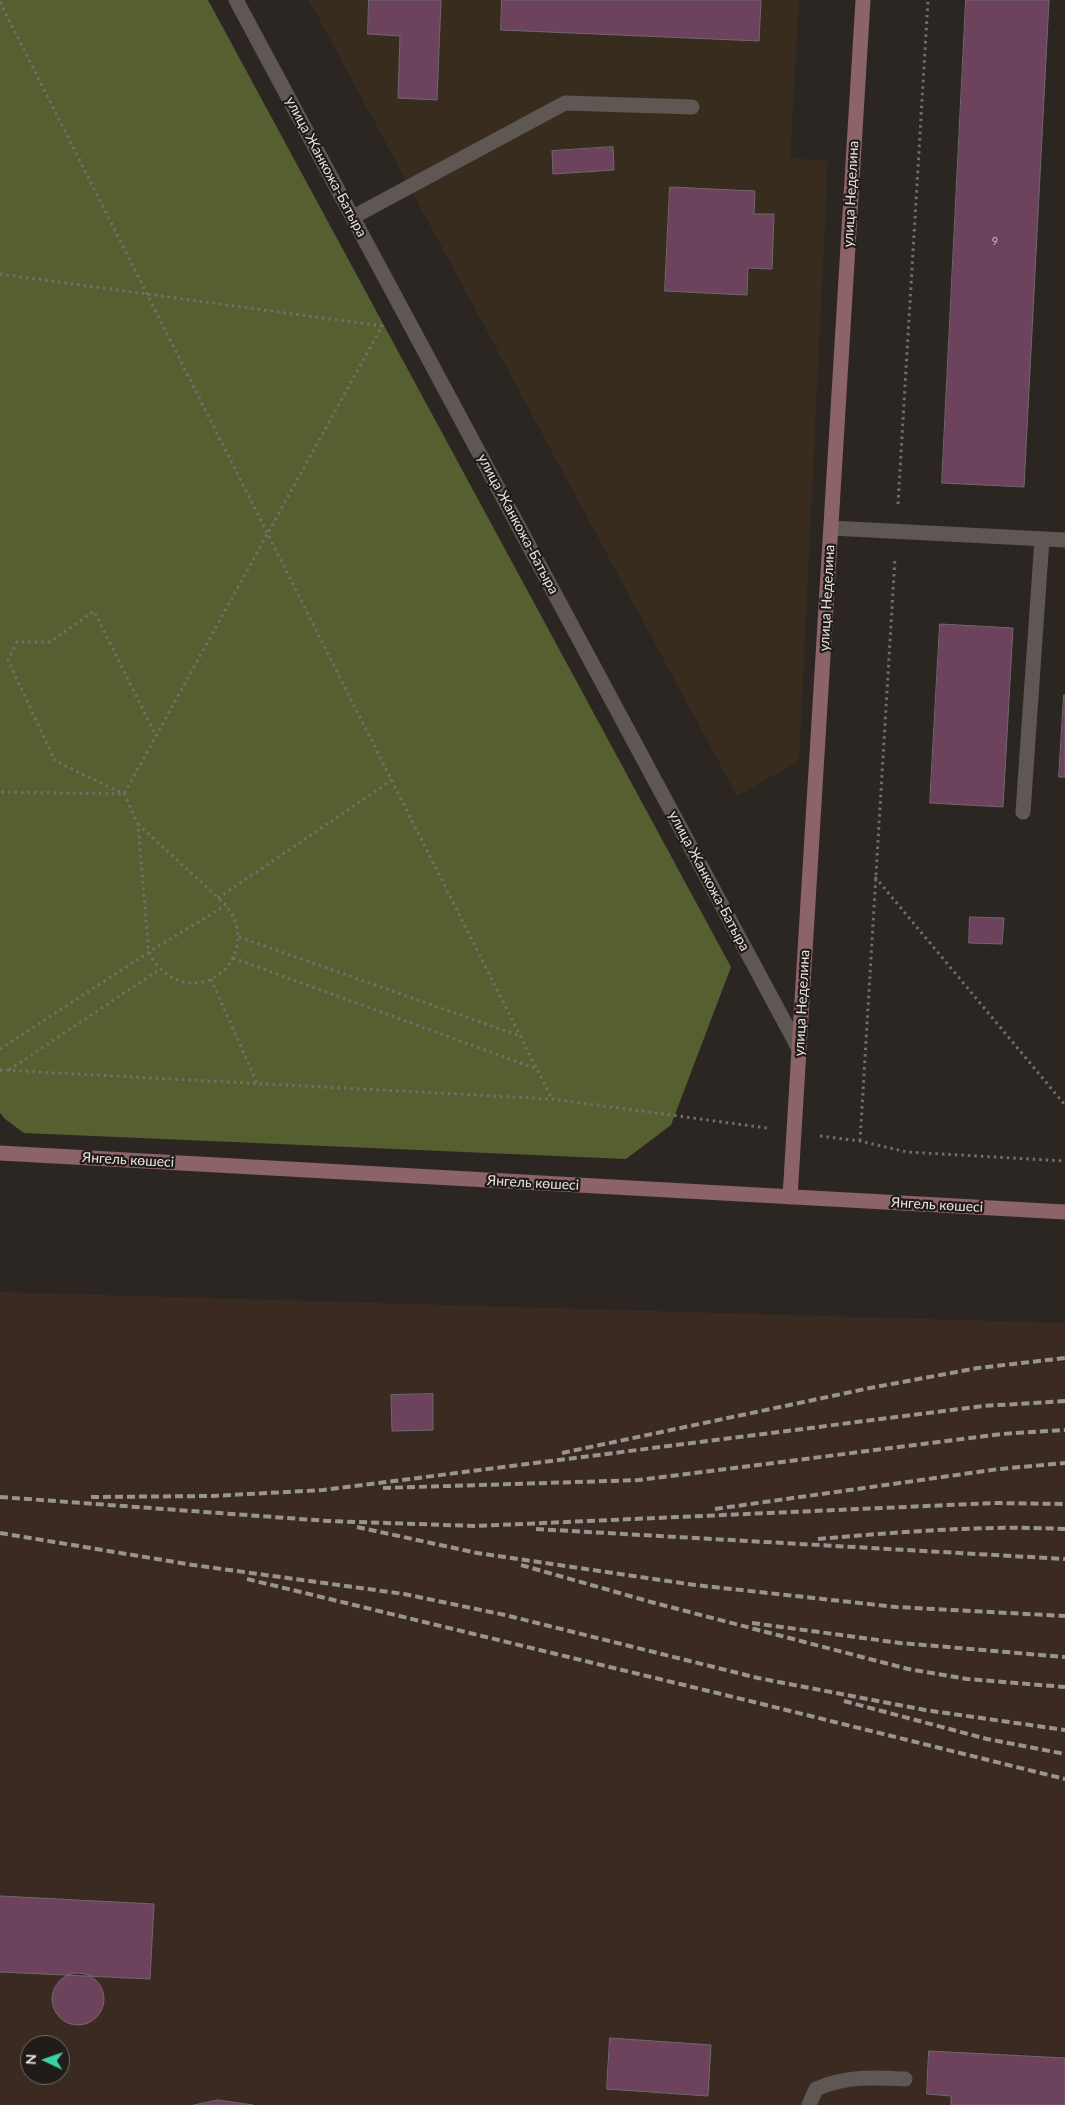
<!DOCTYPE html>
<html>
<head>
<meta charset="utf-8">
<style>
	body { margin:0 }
	#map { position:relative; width:1065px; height:2105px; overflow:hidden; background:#2c2622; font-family:Lato,sans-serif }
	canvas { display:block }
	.north { position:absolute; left:20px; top:2035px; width:50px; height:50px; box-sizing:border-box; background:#221c19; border:1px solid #716c69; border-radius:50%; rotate:273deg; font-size:14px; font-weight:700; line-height:20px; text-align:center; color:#e7e3e0 }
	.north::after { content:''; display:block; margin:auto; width:18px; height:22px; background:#38d4a6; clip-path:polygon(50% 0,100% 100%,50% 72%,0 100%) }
</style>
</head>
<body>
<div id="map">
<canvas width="1065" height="2105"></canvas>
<div class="north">N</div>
</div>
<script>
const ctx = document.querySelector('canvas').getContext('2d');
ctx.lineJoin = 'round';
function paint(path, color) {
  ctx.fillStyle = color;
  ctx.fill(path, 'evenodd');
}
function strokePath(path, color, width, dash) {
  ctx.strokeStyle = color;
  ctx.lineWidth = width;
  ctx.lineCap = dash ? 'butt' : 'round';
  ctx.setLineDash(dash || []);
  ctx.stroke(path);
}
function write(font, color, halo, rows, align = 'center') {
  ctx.font = font + ' Lato,sans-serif';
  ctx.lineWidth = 4.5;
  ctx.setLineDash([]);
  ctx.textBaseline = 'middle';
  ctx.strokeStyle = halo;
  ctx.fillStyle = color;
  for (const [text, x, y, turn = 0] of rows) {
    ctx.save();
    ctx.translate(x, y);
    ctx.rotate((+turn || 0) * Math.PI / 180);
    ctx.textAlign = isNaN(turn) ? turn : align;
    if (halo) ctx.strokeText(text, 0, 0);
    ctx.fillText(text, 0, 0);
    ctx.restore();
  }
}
paint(new Path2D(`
	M0 1292 1065 1323V2105H0ZM30 2045H60V2075H30Z`), '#3b2a22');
paint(new Path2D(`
	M309 0H799L790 158 828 161 799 761 737 796Z`), '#382c1e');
paint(new Path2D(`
	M0 0H208L731 967 671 1125 626 1159 24 1133 5 1119 0 1113Z`), '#565f30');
const building = new Path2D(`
	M369 0H441L437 100 398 98 400 36 368 34Z
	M502 0H761L759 41 501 30Z
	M966 0H1049L1024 487 942 483Z
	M613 147 614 170 553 174 552 151Z
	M670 187 755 191 754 214H774L772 269 748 268 747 295 665 291Z
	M940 624 1013 628 1003 807 930 803Z
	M1064 695H1065V777H1059Z
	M970 917 1004 918 1002 944 969 943Z
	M433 1394V1430L392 1431 391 1395Z
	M0 1896 154 1904 150 1979 0 1972Z
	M52 1999a26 26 0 1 1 52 0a26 26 0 1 1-52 0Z
	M610 2038 711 2045 708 2096 607 2089Z
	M929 2051 1065 2058V2105H951V2096L927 2094Z
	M218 2100 253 2105H194Z`);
paint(building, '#6d425d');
strokePath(building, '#70686d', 1);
strokePath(new Path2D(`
	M0 2 552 1099
	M0 274 382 326 124 794 0 792
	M898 504 928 0
	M138 824 226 905C263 953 205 1008 163 971 155 965 149 955 148 945L138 824 124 794 55 761 8 660 17 642H50L94 611 156 736
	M875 877 1065 1105
	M218 898 392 780
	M239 937 520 1036
	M233 958 537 1069
	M211 979 257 1083
	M0 1049 149 952 226 905
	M0 1070 552 1099 767 1128
	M9 1070 160 969
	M820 1136 860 1141 907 1152 1065 1161
	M860 1141 895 558`), '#736e6a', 3, [2.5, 4]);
strokePath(new Path2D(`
	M353 217 565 103 692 107
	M809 2105 816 2089C845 2076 874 2077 905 2079`), '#5e5753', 15);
strokePath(new Path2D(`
	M236 0 799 1049
	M831 528 1065 540
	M1023 812 1042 539`), '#5e5753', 15);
strokePath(new Path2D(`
	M0 1153 1065 1212
	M790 1197 863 0`), '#8c6366', 15);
strokePath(new Path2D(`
	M562 1453 870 1388 978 1368 1065 1358
	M383 1488 639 1480 1002 1434 1065 1430
	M0 1497 328 1521 476 1526 994 1503 1065 1504
	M91 1497 212 1496 323 1490 983 1406 1065 1401
	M715 1509 999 1469 1065 1463
	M357 1527 477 1553 695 1585 896 1607 1065 1616
	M536 1529 1065 1559
	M0 1533 193 1565 404 1594 505 1615 758 1678 925 1710 1065 1730
	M818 1539C900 1532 982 1525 1065 1529
	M521 1565 651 1602 908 1669 967 1679 1065 1687
	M247 1579 754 1702 1065 1779
	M752 1623 900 1643 1065 1657
	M844 1701 987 1739 1065 1754`), '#989490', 4, [8, 4]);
write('11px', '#c8bbbf', null, [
	["9",995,241]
]);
write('14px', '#e7e3e0', '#221c19', [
	["улица Жанкожа-Батыра",326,167,62],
	["улица Неделина",851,194,-87],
	["улица Жанкожа-Батыра",518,524,62],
	["улица Неделина",827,598,-87],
	["улица Жанкожа-Батыра",709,881,62],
	["улица Неделина",802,1003,-87],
	["Янгель көшесі",128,1160,3],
	["Янгель көшесі",533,1183,3],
	["Янгель көшесі",937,1205,3]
]);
</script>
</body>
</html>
